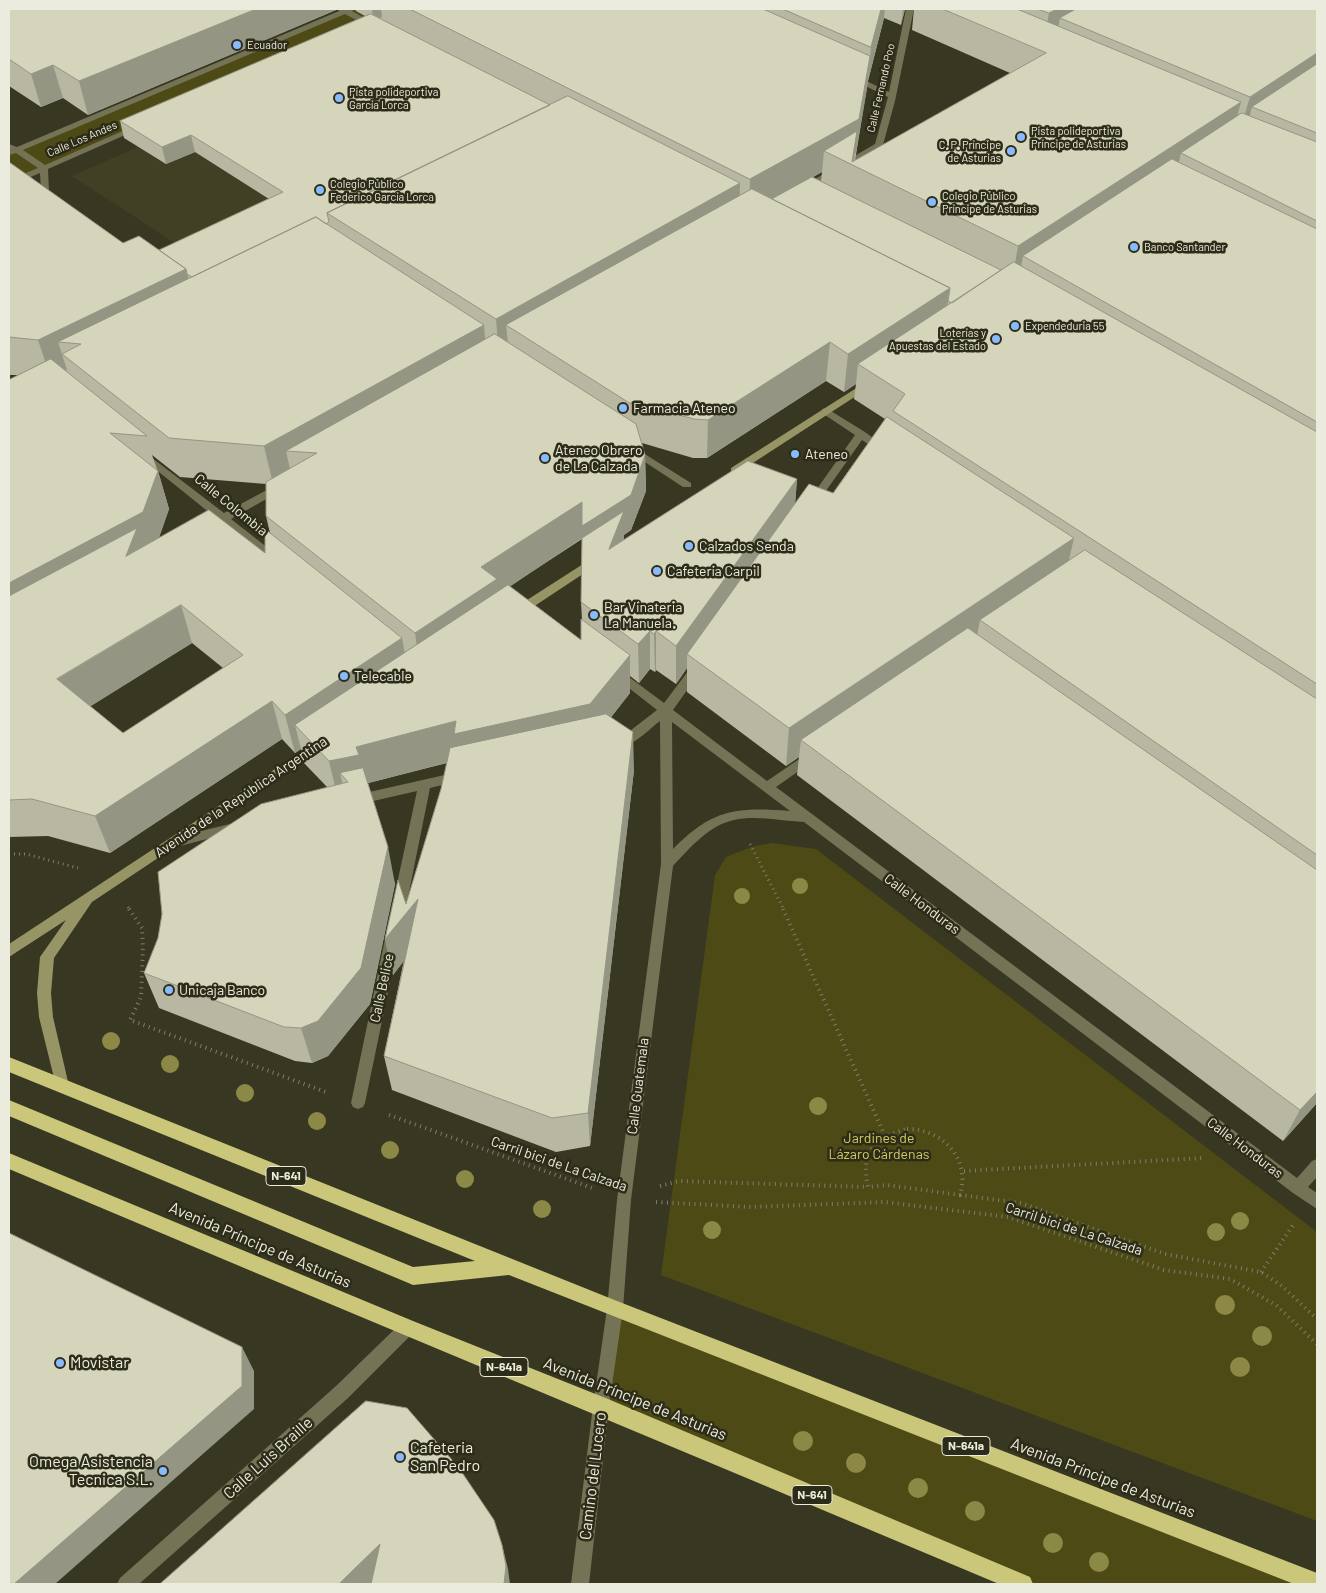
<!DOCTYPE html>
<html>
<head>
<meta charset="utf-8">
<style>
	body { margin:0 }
	#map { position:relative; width:1326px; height:1593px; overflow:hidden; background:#373722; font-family:Barlow,sans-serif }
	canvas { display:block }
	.frame { position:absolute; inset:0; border:10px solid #ebebde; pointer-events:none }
</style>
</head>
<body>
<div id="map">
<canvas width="1326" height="1593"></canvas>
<div class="frame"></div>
</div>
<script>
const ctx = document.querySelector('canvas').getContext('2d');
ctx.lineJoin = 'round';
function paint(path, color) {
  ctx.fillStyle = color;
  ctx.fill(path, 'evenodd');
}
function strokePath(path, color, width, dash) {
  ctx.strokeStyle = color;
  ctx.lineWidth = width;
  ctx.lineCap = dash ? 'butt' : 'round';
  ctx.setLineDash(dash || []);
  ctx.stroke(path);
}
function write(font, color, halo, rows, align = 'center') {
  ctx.font = font + ' Barlow,sans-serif';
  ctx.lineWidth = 5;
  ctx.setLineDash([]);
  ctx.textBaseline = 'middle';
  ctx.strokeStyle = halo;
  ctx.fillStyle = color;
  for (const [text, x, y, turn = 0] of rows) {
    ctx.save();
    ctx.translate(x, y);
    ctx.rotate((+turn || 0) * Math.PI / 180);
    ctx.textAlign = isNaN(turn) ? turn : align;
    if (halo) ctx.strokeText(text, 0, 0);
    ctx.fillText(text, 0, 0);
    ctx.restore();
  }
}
paint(new Path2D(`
	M375 42 227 277 72 176Z`), '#414025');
paint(new Path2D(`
	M351 9H411L9 183V153Z
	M772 843 816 849 1317 1232V1521L661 1275 715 875 726 857 751 847Z
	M615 1309 1317 1583V1584H1023L601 1406Z`), '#4d4a15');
strokePath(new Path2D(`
	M750 844 784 910
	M9 854H26L78 868
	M128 907 130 910`), '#7e7e6d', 3, [1, 4]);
strokePath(new Path2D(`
	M129 909 142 928 143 947 141 997 130 1020 326 1092
	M783 909 885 1136
	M389 1115 592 1188
	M907 1129C943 1129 971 1159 960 1195L887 1185 868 1187C860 1152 874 1138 907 1129Z
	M964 1171 1203 1158
	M660 1186 679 1181 868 1187
	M960 1195 1021 1203 1165 1254 1261 1272 1282 1286 1317 1319
	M656 1202 751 1207 884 1202 1008 1217 1164 1270 1230 1279 1276 1305 1317 1344
	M1261 1272 1293 1225`), '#7e7e6d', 4, [1, 4.5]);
paint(new Path2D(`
	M337 9H355L352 11 378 26 371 28 345 14 23 150 45 165 134 126 141 128 48 169 49 192 56 196V200H50L41 193 40 173 9 186V180L38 168 16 153 9 155V144L17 147 339 11Z
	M906 9H914L895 101 883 145 809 190H803V186L875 144 888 97 849 78 856 76 889 92Z
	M826 408 865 432 889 450 888 452H880L862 440 816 505 812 506 807 503 855 435 822 413V409Z
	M632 446 691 483V487H683L628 451 627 449Z
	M143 451 224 513 276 485H284V489L231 519 282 559 284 562 282 565H274L223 523 212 530H204L203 527 216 518 139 456V452Z
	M696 665 702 669 673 710 767 781 808 753H816L818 756 816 759 776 787 1297 1178 1312 1161 1317 1159V1177L1308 1187 1317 1193V1209L1293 1193 804 822C781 821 756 815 734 820 709 825 690 848 673 866L631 1200 623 1309 609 1406 589 1584H571L593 1406 607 1309 617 1200 661 864 660 721C649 729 631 750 616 745L614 742 616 739 622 737 657 710 611 674 617 670 621 671 664 703 692 666ZM672 722 790 811C735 807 713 809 673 849Z
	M458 772 462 774 464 777 462 780 430 788 406 907 404 911H394L392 907 417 791 356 805 352 803 350 800 352 797 356 795Z
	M234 823 238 825 240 828 238 831 176 847 171 846 170 842 171 838 176 837Z
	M392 934 397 935 399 939 365 1103 363 1107 358 1109 353 1107 351 1103 385 939 387 935Z
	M407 1320 413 1323 415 1328 413 1333 348 1398 139 1584H117L120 1578 336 1386 401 1323Z`), '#747355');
paint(new Path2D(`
	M869 380 874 383 873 385 739 472H731V468Z
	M594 557 600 561 598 564 521 615H513L511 612 513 609Z
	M316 742 320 744 322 747 320 750 92 902 54 958 51 993 53 1017 69 1086 67 1090 62 1092 57 1090 39 1017 37 993 40 957 66 920 9 957V944Z`), '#979565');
paint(new Path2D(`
	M9 1057 617 1301 1317 1573V1584H1294L509 1275 413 1285 406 1282 9 1116V1100L413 1267 475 1261 9 1072Z
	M9 1153 413 1321 608 1399 1030 1577 1033 1584H999C669 1445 338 1308 9 1169Z`), '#cac67a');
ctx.fillStyle = '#8c8845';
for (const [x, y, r] of [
	[800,886,8],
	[742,896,8],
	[111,1041,9],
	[170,1064,9],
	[245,1093,9],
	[818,1106,9],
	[317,1121,9],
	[390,1150,9],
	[465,1179,9],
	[542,1209,9],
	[1240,1221,9],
	[712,1230,9],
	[1216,1232,9],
	[1225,1305,10],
	[1262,1336,10],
	[1240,1367,10],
	[803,1441,10],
	[856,1463,10],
	[918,1488,10],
	[975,1511,10],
	[1053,1543,10],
	[1099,1562,10]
]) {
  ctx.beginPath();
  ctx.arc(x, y, r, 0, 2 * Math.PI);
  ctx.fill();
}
paint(new Path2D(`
	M9 9H336V10L88 115 63 98 41 107 9 86Z
	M355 9H905L901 25 884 18 868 81V80L855 161 1010 73 912 30 914 9H1317V1103L1283 1141 797 775 799 757 786 766 687 692V668L676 684 656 670 655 672 650 669 639 683 630 676V693L611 717 634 770 590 1146 556 1152 392 1090 384 1056 404 960 393 975 385 939 406 904 441 789 447 763 368 783 395 884 370 1004 328 1056 312 1063 295 1061 159 1008 144 973 327 787 304 763 301 749 295 753 282 739 110 853 48 836 9 837V380L18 375H9V162L123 243 159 250 269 199 195 152 166 164 124 138 120 121 365 16 356 11ZM822 172 821 181 813 177ZM826 381 844 392 856 384 854 399 885 419 833 493 795 504 797 479 624 540V535L631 530 646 491 645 455 642 443 693 458H707ZM152 455 180 477 266 484V516L270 533 265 553 159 537 169 509 158 471 157 469ZM582 539 581 602 582 620 581 640 510 586ZM192 643 223 668 123 733 90 706Z`), '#b7b7a2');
paint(new Path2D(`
	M256 9H336V10L88 115 79 81Z
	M372 9H381L382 17 373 21Z
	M881 9H885L884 18 868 81 871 47Z
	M903 9H905L901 25Z
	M1057 9H1112L1060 18 1056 39 1043 46 1049 13Z
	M1317 53V68L1252 107 1247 126 1240 130 1250 97Z
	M870 56 867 89 856 153H855L854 166 824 151 822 172 749 214 750 179Z
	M53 65 63 98 41 107 31 74Z
	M1241 102 1232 136 1181 153 1176 173 1023 256 1019 277 1012 281 1018 246Z
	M191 135 195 152 166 164 162 147Z
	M740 183 739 220 506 325 509 351 499 357 496 319Z
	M186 269 195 307 58 342 67 370 51 379 38 340Z
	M950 288 944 326 858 364 856 384 844 392 848 354Z
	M484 325 487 363 286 451 291 474 273 484 264 446Z
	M830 342 826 381 707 458 708 420Z
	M645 455 646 491 631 530 624 535V550L611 588 582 538 499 594 420 669 415 633 481 567 582 502Z
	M158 471 169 509 155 550 9 630V583Z
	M797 479 794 518 687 654V668L676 684V646Z
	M1074 538 1065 577 980 620 977 636 801 740 799 757 786 766 789 728Z
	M181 605 192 643 72 718 57 679Z
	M650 631V669L639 683 638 644Z
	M656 631V670L655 672 654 634Z
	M402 638 409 676 295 725 301 749 295 753 285 715Z
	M630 655V693L592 742 457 760 365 784 340 773 345 797 338 799 329 761 356 747Z
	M272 701 282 739 110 853 95 816Z
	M633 732 634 770 590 1146 588 1113Z
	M388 847 395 884 370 1004 328 1056 312 1063 301 1028Z
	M418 899 424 936 393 975 385 939Z
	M1317 1092V1103L1283 1141 1300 1110Z
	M242 1347 254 1371V1409L55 1584H14Z
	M380 1544 374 1584H339Z
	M502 1545 508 1569 510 1584H504Z`), '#959584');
const building = new Path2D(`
	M9 9H256L79 81 53 65 31 74 9 59Z
	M410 9H763L870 56 859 119 750 179Z
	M783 9H881L871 47Z
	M943 9H1017L1241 102 1018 246 824 151 857 131 852 162 1046 53Z
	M1038 9H1057L1049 13Z
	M1076 9H1317V53L1250 97 1060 18Z
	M371 14 550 105 327 213 329 222 326 224 316 217 192 277 187 274 186 269 159 250 283 192 191 135 162 147 120 121Z
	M1317 64V133L1252 107Z
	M568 96 740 183 496 319 327 213Z
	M1242 113 1317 142V221L1181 153Z
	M1172 159 1317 229V422L1023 256Z
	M9 162 123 243 139 236 186 269 38 340 9 337Z
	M812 177 1001 270 952 303 948 301 950 288 772 199Z
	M752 189 950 288 848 354 830 342 708 420 694 419 631 402V404L506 325Z
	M316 217 484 325 264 446 169 438 62 354 81 344 58 342Z
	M1014 262 1317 432V684L893 411 905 394 858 364Z
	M495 334 636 424 645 455 631 495 582 526V502L481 567 497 579 415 633 266 516V482L317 453 286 451Z
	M51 359 147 436 110 433 158 471 143 512 9 583V380Z
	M887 417 1074 538 789 728 687 654 809 484 833 493Z
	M748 461 797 479 676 646 656 631 654 634 650 631 638 644 581 602 582 538 624 511 609 549Z
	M209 510 265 553V529L402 638 285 715 272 701 95 816 32 799 9 800V596L137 528 126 556ZM181 605 243 655 123 733 57 679Z
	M1085 550 1317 699V855L980 620Z
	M508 585 581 640V619L630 655 590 704 454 734 456 721 356 747 359 755 329 761 295 725Z
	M968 628 1317 870V1092L1300 1110 801 740Z
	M606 714 633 732 588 1113 552 1118 384 1056 418 899 385 939 398 880 406 904 441 789 450 748Z
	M363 768 388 847 361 968 318 1021 301 1028 284 1027 144 973 158 938 162 914 158 872 261 804 348 782 340 773Z
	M9 1233 242 1347V1386L14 1584H9Z
	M366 1401 407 1408 459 1468 494 1520 502 1545 506 1566 504 1584H371L380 1544 339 1584H160Z`);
paint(building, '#d5d5bc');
strokePath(building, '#959584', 1);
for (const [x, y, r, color] of [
	[237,45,5,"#89bafc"],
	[339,98,5,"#89bafc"],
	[1021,137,5,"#89bafc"],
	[1011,151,5,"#89bafc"],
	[320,190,5,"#89bafc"],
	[932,202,5,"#89bafc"],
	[1134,247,5,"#89bafc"],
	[1015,326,5,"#89bafc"],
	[996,339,5,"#89bafc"],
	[623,408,5,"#89bafc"],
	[795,454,5,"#89bafc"],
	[545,458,5,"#89bafc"],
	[689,546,5,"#89bafc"],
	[657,571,5,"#89bafc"],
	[594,615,5,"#89bafc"],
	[344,676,5,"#89bafc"],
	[169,990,5,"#89bafc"],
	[60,1363,5,"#89bafc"],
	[400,1457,5,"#89bafc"],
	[163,1471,5,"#89bafc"]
]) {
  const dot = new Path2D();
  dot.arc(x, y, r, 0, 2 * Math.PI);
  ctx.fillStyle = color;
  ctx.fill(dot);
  strokePath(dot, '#2d2c18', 2);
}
write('11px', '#ebebde', '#2d2c18', [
	["Ecuador",247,45],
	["Pista polideportiva",349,92],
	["García Lorca",349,105],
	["Pista polideportiva",1031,131],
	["Príncipe de Asturias",1031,144],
	["C. P. Príncipe",1001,145,"right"],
	["de Asturias",1001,158,"right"],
	["Colegio Público",330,184],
	["Federico García Lorca",330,197],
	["Colegio Público",942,196],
	["Príncipe de Asturias",942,209],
	["Banco Santander",1144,247],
	["Expendeduria 55",1025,326],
	["Loterías y",986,333,"right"],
	["Apuestas del Estado",986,346,"right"]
], 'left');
write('11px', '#ebebde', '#2d2c18', [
	["Calle Fernando Poo",881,88,-77],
	["Calle Los Andes",82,139,-23]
]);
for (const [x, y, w] of [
	[286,1176,40],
	[504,1367,48],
	[966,1446,48],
	[812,1495,40]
]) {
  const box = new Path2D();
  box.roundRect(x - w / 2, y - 9.5, w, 19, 4);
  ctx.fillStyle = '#2d2c18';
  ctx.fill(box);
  strokePath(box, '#ebebde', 1);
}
write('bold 12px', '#ebebde', null, [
	["N-641",286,1176],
	["N-641a",504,1367],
	["N-641a",966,1446],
	["N-641",812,1495]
]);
write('14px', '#ebebde', '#2d2c18', [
	["Farmacia Ateneo",633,408],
	["Ateneo Obrero",555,450],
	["de La Calzada",555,466],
	["Ateneo",805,454],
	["Calzados Senda",699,546],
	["Cafetería Carpil",667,571],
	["Bar Vinateria",604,607],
	["La Manuela.",604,623],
	["Telecable",354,676],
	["Unicaja Banco",179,990]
], 'left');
write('14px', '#ebebde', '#2d2c18', [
	["Calle Colombia",231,505,39],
	["Avenida de la República Argentina",241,797,-34],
	["Calle Honduras",922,904,37],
	["Calle Belice",382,988,-78],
	["Calle Guatemala",638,1086,-83],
	["Calle Honduras",1245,1148,37],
	["Carril bici de La Calzada",559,1164,19],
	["Carril bici de La Calzada",1074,1229,18]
]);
write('14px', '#d1cb62', '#2d2c18', [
	["Jardines de",879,1138],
	["Lázaro Cárdenas",879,1154]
]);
write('16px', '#ebebde', '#2d2c18', [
	["Avenida Príncipe de Asturias",260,1245,23],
	["Avenida Príncipe de Asturias",635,1399,22],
	["Calle Luis Braille",268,1458,-42],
	["Camino del Lucero",593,1476,-83],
	["Avenida Príncipe de Asturias",1103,1478,21]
]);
write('16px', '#ebebde', '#2d2c18', [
	["Movistar",70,1363],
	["Cafeteria",410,1448],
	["San Pedro",410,1466],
	["Omega Asistencia",153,1462,"right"],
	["Tecnica S.L.",153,1480,"right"]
], 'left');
</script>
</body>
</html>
